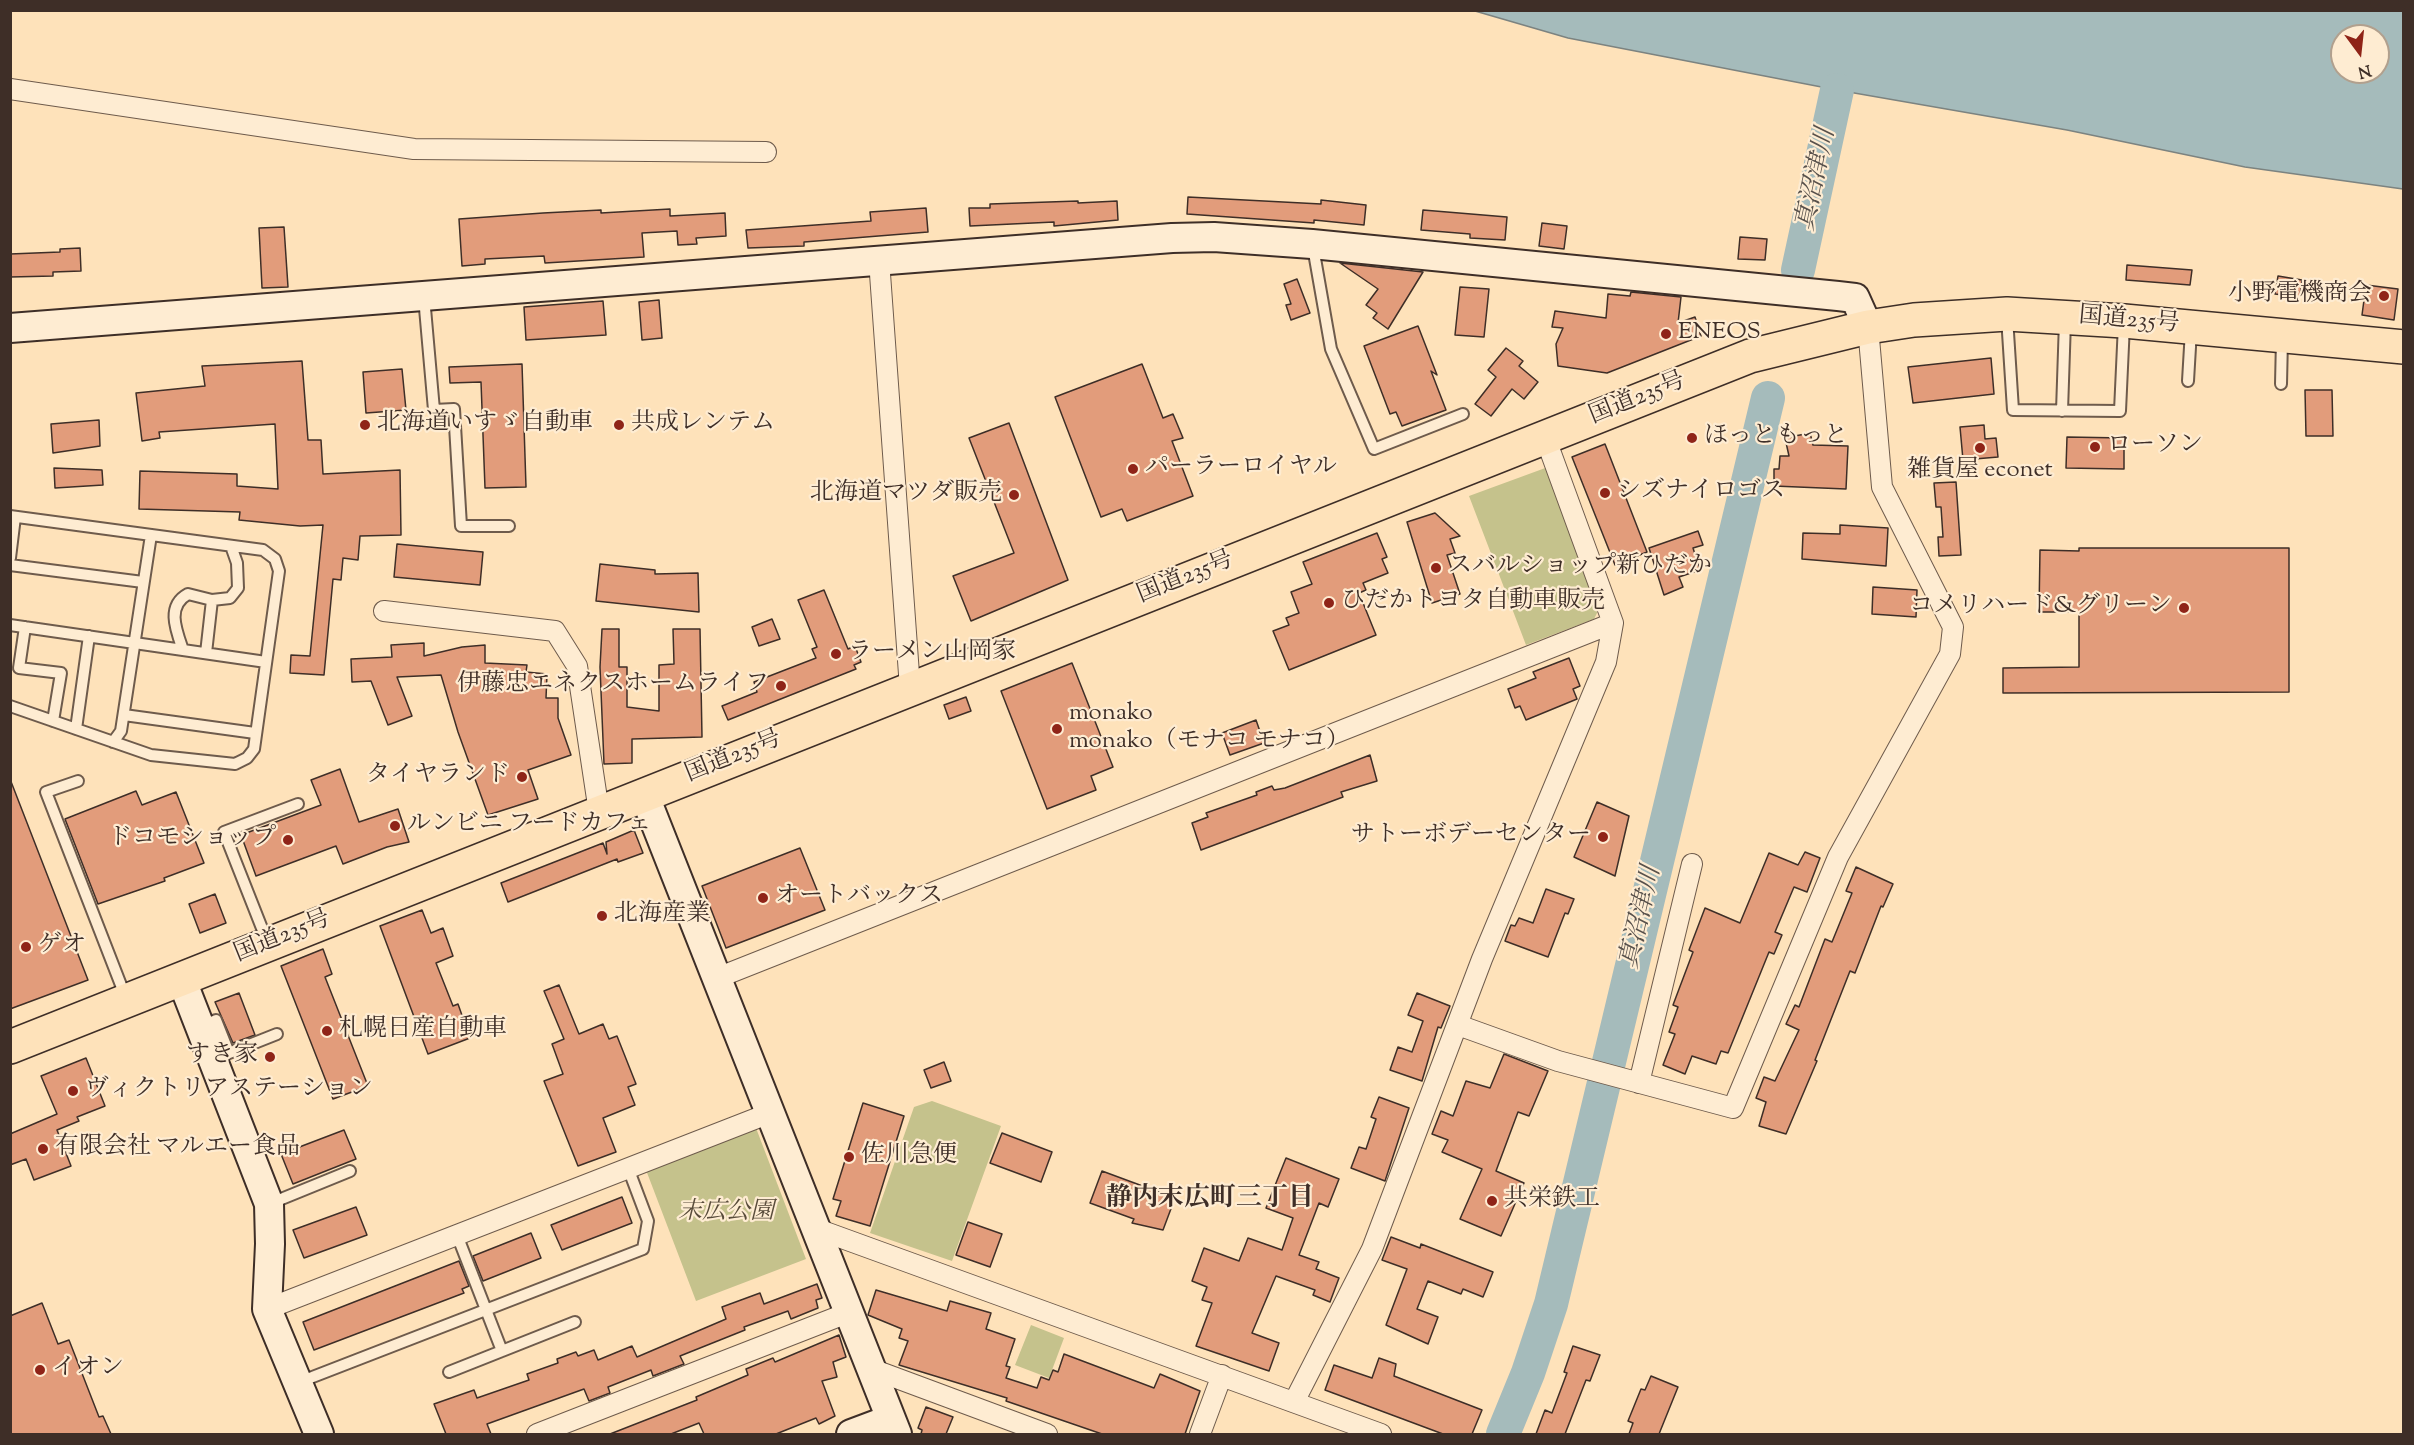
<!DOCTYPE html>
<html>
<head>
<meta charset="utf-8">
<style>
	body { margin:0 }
	#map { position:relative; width:2414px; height:1445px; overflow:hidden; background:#fee2ba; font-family:"Sorts Mill Goudy",serif }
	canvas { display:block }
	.frame { position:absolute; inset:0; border:12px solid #3e2e27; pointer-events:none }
	.north { position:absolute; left:2330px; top:24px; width:60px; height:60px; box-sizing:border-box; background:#feecd2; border:2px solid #b1a08e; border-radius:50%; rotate:165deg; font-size:16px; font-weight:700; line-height:24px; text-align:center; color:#3e2e27 }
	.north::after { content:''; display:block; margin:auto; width:21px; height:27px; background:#8f2418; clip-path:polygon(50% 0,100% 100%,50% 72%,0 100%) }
</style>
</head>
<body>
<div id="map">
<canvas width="2414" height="1445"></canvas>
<div class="frame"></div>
<div class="north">N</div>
</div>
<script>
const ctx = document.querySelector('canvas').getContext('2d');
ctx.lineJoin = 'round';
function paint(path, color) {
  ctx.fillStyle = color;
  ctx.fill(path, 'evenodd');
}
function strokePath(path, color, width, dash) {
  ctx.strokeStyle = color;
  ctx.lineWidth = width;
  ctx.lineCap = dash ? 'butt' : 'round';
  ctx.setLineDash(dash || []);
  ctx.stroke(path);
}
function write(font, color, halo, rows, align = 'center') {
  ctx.font = font + ' "Sorts Mill Goudy","Noto Serif JP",serif';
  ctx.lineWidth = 4.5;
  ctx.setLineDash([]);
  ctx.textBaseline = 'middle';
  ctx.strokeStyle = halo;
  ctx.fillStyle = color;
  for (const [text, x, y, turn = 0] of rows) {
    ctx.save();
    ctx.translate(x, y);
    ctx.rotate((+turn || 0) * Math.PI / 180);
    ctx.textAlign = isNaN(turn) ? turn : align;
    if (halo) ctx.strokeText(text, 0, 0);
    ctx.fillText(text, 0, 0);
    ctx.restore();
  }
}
paint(new Path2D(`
	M1548 467 1600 607 1594 619 1526 645 1469 496Z
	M932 1101 1001 1126 952 1261 870 1233 914 1107Z
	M756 1128 806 1259 696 1301 646 1170Z
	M1031 1325 1064 1338 1049 1378 1015 1365Z`), '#c5c28c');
const water = new Path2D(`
	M1475 11H2403V189L2245 167 2067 130 1837 90 1568 38ZM2342 36H2378V72H2342Z`);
paint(water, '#a5bbbb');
strokePath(water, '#7c8380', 1.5);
strokePath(new Path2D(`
	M1798 270 1837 90
	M1503 1434 1528 1373 1551 1304 1768 398`), '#a5bbbb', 34);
const building = new Path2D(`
	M1188 197 1321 204V200L1366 205 1364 225 1314 220V223L1187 214Z
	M1078 201V203L1117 201 1118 220 1054 226V222L970 226 969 208H990V204Z
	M926 208 928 232 804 242V246L748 248 746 230 871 221 870 212Z
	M670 209V216L725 213 726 236 696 238 697 244 678 245 677 231 642 233 644 257 545 263 544 256 485 259V264L462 266 459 219 543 213 601 210V213Z
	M1423 210 1507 217 1505 240 1470 238V234L1421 230Z
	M1542 223 1567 226 1564 249 1539 246Z
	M284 227 288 287 262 288 259 228Z
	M1740 237 1767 239 1765 260 1738 259Z
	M80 248 81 271 53 272V276L10 277V254L60 252V249Z
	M1340 263 1423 272 1388 329 1373 318 1377 313 1366 305 1378 289Z
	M2127 265 2192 270 2190 285 2126 280Z
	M2278 276 2302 280 2300 297 2275 294Z
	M1297 279 1310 313 1291 320 1286 305 1291 304 1284 284Z
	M2366 285 2398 289 2394 320 2362 315Z
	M1460 287 1489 289 1484 337 1455 335Z
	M1631 292 1681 297 1678 323 1695 317 1701 336 1607 373 1558 366 1556 344 1563 328 1552 327 1555 311 1606 318 1608 294 1630 296Z
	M659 300 662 338 642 340 639 302Z
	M603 301 606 335 526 340 524 307Z
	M1418 326 1437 375 1431 371 1446 410 1402 426 1396 412 1390 414 1364 346Z
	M1506 348 1523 361 1519 366 1538 382 1524 399 1512 389 1491 416 1475 404 1496 377 1488 370Z
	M1991 358 1994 394 1913 403 1908 367Z
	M302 361 308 440H321L323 474 400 470 401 535 360 536 358 560 343 558 341 580 333 579 324 675 290 673 291 655 310 656 323 525 300 526 239 520 240 512 139 509 140 471 237 474V486L278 489 275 424 159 432 160 438 142 441 136 393 205 386 202 366Z
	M522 364 526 487 485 488 481 382 450 383 449 367Z
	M1142 364 1163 418 1173 414 1183 438 1172 441 1193 496 1127 521 1122 509 1101 517 1055 397Z
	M402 369 406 410 366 413 363 372Z
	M2305 390H2332L2333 436H2306Z
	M99 420 100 446 53 453 51 424Z
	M1009 423 1068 580 971 621 953 576 1014 553 969 438Z
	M1984 425 1985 439 1996 438 1998 457 1963 460 1960 427Z
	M1810 433 1813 445 1848 446 1846 489 1774 486V469H1779L1780 456H1789L1785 438Z
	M2067 437 2124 438V469L2066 468Z
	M1605 444 1647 552 1615 565 1572 457Z
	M54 468 102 470 103 485 55 488Z
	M1956 482 1961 555 1939 556 1938 537H1943L1941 507H1936L1934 483Z
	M1435 513 1460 536 1450 539 1455 553 1447 555 1460 594 1432 603 1407 522Z
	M1840 525 1888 528 1886 566 1802 559 1803 533 1840 534Z
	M1698 531 1703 545 1693 548 1700 570 1679 577 1683 587 1664 595 1649 548Z
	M1377 533 1387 557 1382 559 1388 573 1363 583 1366 590 1359 593 1376 635 1289 670 1273 631 1289 625 1286 618 1299 613 1291 592 1312 584 1303 562Z
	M397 544 483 552 480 585 394 577Z
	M2079 548H2289V692L2003 693V668L2079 667V612H2039L2040 550 2079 551Z
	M600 564 655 570V574L698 573 699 612 596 601Z
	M1873 587 1917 590 1916 617 1872 614Z
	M824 590 848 649 855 646 861 662 854 665 856 669 728 720 722 706 757 692 754 682 816 658 812 649 817 647 798 600Z
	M772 619 780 639 759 646 752 627Z
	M602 629H619V667H627V707L659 711V665L674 664 673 629H700L702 737 632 739V763L604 764 600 667Z
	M424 643V656L462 647 485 645V663L527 665 526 672 547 674 546 698H558V718L571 755 528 770 538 799 488 815 458 732 441 675 397 677 412 716 388 725 371 681 352 682 351 659 392 657 391 645Z
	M1569 658 1580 686 1573 689 1577 699 1526 720 1520 706 1515 708 1508 689 1536 678 1533 672Z
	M1072 663 1113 767 1091 776 1096 790 1047 809 1001 691Z
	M966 697 971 711 949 719 944 705Z
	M1256 720 1264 743 1230 755 1222 733Z
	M1370 755 1377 781 1341 792 1343 797 1201 850 1192 823 1208 817 1206 813 1257 795 1256 792 1272 786 1274 790 1285 788Z
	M340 769 359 822 398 809 409 842 387 847 343 864 336 846 256 876 241 835 321 805 311 780Z
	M10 779 88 980 10 1009Z
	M136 791 142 805 176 792 204 863 164 878 165 881 98 904 65 819Z
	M1597 802 1629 816 1615 876 1574 857Z
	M634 830 643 853 618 862 617 859 508 902 501 883 603 843 607 854 606 842Z
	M800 848 825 910 726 948 702 886Z
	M1805 852 1820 858 1807 892 1794 887 1775 932 1782 935 1774 954 1769 952 1728 1053 1721 1051 1716 1064 1692 1056 1685 1074 1663 1065 1675 1034 1669 1032 1678 1007 1673 1005 1693 952 1689 950 1705 908 1740 923 1769 853 1798 865Z
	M1856 867 1893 884 1883 907 1881 906 1855 973 1850 971 1815 1060 1817 1061 1786 1134 1759 1126 1766 1102 1756 1098 1764 1077 1775 1081 1799 1030 1786 1024 1795 1005 1799 1007 1825 939 1832 942 1852 893 1846 891Z
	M1546 889 1574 899 1568 914 1565 913 1548 957 1505 941 1511 925 1515 926 1519 918 1533 923Z
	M215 894 226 923 200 933 189 904Z
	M422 910 431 933 443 928 453 956 436 963 453 1006 458 1004 470 1038 428 1054 380 926Z
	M323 949 332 974 325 977 368 1086 333 1099 281 966Z
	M559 985 579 1034 603 1024 609 1039 617 1036 636 1084 628 1087 635 1105 603 1118 616 1152 578 1166 544 1081 563 1074 552 1044 564 1039 544 991Z
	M239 993 255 1035 233 1043 215 1002Z
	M1417 993 1450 1006 1441 1028 1438 1027 1422 1081 1390 1070 1398 1047 1412 1052 1423 1021 1408 1015Z
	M1504 1054 1548 1071 1529 1116 1518 1112 1496 1171 1524 1183 1501 1236 1460 1219 1482 1169 1442 1152 1448 1140 1432 1134 1441 1111 1453 1116 1466 1081 1490 1088Z
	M86 1058 105 1106 77 1117 79 1121 57 1130 71 1166 34 1180 26 1159 10 1165V1134L57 1114 41 1076Z
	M944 1062 951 1081 931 1088 924 1070Z
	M1379 1097 1409 1108 1385 1181 1351 1168 1359 1147 1366 1149 1376 1119 1371 1117Z
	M863 1103 904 1116 870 1226 836 1216 841 1201 833 1199Z
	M344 1130 356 1159 293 1184 281 1154Z
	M1002 1133 1052 1152 1041 1182 990 1163Z
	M1286 1158 1339 1179 1328 1207 1319 1203 1299 1255 1319 1262 1316 1269 1339 1278 1330 1302 1313 1295 1315 1290 1276 1276 1252 1333 1279 1343 1269 1371 1196 1346 1212 1303 1202 1300 1207 1287 1192 1281 1204 1248 1239 1261 1248 1238 1282 1250 1293 1218 1266 1208Z
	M1102 1171 1175 1198 1163 1230 1132 1223 1134 1219 1090 1203Z
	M622 1197 632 1223 562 1250 551 1225Z
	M356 1207 367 1235 304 1258 293 1230Z
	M968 1222 1002 1234 990 1267 956 1255Z
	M531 1233 541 1258 483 1281 473 1256Z
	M1391 1237 1420 1248 1421 1244 1493 1272 1483 1297 1463 1289 1461 1294 1428 1281 1417 1309 1438 1317 1428 1344 1386 1325 1407 1269 1382 1260Z
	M459 1261 469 1286 462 1289 464 1293 314 1350 303 1322Z
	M817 1284 822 1298 816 1300 818 1308 791 1319 788 1311 744 1327 745 1330 680 1356 684 1364 653 1376 651 1370 608 1387 610 1393 589 1401 584 1389 487 1424 491 1434H446L434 1404 474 1390 477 1398 529 1380 527 1374 558 1363 557 1359 576 1352 578 1356 594 1350 598 1360 632 1346 637 1357 726 1319 722 1307 760 1293 764 1304Z
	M876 1290 947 1311 950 1301 991 1313 986 1329 1015 1339 1006 1366 1010 1367 1006 1378 1037 1388 1041 1377 1049 1380 1053 1370 1058 1372 1064 1354 1154 1388 1160 1374 1200 1391 1185 1434H1102L1006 1401 1007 1398 899 1365 908 1341 899 1338 902 1329 868 1315Z
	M42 1303 58 1344 69 1340 99 1417 103 1416 111 1434H10V1316Z
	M839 1335 846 1357 833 1362 837 1377 822 1381 835 1416 819 1424 816 1418 776 1434H704L699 1423 671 1434H610L697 1400 696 1397 748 1375 746 1369 773 1358 775 1362Z
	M1573 1346 1600 1355 1590 1381 1586 1380 1565 1434H1536L1545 1410 1552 1413 1567 1373 1564 1372Z
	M1379 1358 1396 1364 1394 1376 1482 1410 1472 1434H1443L1325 1390 1334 1365 1372 1378Z
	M1651 1376 1678 1387 1659 1434H1629L1633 1423 1628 1421 1641 1389 1645 1390Z
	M926 1407 953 1417 946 1434H921L922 1430 918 1428Z`);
paint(building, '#e29c7b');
strokePath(building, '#3e2e27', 1.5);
const lane = new Path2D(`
	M1313 247 1331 349 1374 449 1463 414
	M424 297 434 410 454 409 461 526H509
	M2007 317 2013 410 2120 411 2124 324
	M2188 381 2191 330
	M2281 384 2282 339
	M2062 411 2065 321
	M10 516 263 550 275 559 279 571 254 749 247 758 235 764 151 755 10 706
	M10 558 15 517
	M10 565 143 582
	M10 625 266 662
	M25 627 19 668 61 673 53 721
	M183 650C176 630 166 606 188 594L212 600 230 598 238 588 237 563 231 546
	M206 653 212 600
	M124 715 255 733
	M76 729 89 636
	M113 742 121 731 151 535
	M78 781 46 792 126 998
	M267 941 224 832 298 804
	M200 1027 216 1020 229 1053 277 1034
	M269 1204 350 1171
	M457 1235 502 1351
	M449 1372 575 1322
	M297 1383 643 1249 648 1221 628 1168`);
const street = new Path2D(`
	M10 89 414 149 766 152
	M879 260 910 688
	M384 611 555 631 577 666 599 812
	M717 978 1613 623
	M1458 1025 1558 1061 1733 1108 1838 857 1950 654 1953 627 1882 487 1868 327
	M1639 1083 1692 864
	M817 1229 1381 1434
	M267 1309 770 1113
	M872 1369 1047 1434
	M1294 1402 1372 1249 1482 959 1606 662 1613 623 1545 437
	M537 1434 850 1312
	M1200 1434 1222 1375`);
const secondary = new Path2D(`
	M10 328 1172 238 1214 237 1312 244 1838 296 1855 298 1868 327
	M644 794 897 1434
	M181 978 269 1204 270 1244 267 1309 319 1434
	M851 1434 891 1419`);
const highway = new Path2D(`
	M10 1047 1750 356 1868 327 1914 320 2007 314 2124 321 2404 347`);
strokePath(lane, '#6e5b4c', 14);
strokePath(street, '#6e5b4c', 22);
strokePath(secondary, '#3e2e27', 32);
strokePath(highway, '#3e2e27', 36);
strokePath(lane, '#feecd2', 10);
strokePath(street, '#feecd2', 20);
strokePath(secondary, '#feecd2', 28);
strokePath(highway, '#fee2ba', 33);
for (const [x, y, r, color] of [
	[2384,296,6,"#8f2418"],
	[1666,334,6,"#8f2418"],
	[365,425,6,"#8f2418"],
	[619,425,6,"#8f2418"],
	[1692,438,6,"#8f2418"],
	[2095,447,6,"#8f2418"],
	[1980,448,6,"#8f2418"],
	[1133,469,6,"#8f2418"],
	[1605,493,6,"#8f2418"],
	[1014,495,6,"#8f2418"],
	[1436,568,6,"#8f2418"],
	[1329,603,6,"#8f2418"],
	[2184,608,6,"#8f2418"],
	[836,654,6,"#8f2418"],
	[781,686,6,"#8f2418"],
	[1057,729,6,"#8f2418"],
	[522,777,6,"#8f2418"],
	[395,826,6,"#8f2418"],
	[1603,837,6,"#8f2418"],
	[288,840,6,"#8f2418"],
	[763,898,6,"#8f2418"],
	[602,916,6,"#8f2418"],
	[26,947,6,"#8f2418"],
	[327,1031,6,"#8f2418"],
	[270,1057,6,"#8f2418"],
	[73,1091,6,"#8f2418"],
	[43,1149,6,"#8f2418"],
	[849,1157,6,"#8f2418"],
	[1492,1201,6,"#8f2418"],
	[40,1370,6,"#8f2418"]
]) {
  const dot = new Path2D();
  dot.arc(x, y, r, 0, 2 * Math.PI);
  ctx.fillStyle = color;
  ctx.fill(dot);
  strokePath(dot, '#feecd2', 2);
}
write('24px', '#3e2e27', '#feecd2', [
	["小野電機商会",2372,296,"right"],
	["ENEOS",1678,334],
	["北海道いすゞ自動車",377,425],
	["共成レンテム",631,425],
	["ほっともっと",1704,438],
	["ローソン",2107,447],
	["パーラーロイヤル",1145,469],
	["雑貨屋 econet",1980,472,"center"],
	["シズナイロゴス",1617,493],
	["北海道マツダ販売",1002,495,"right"],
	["スバルショップ新ひだか",1448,568],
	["ひだかトヨタ自動車販売",1341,603],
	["コメリハード&グリーン",2172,608,"right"],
	["ラーメン山岡家",848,654],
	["伊藤忠エネクスホームライフ",769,686,"right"],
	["monako",1069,715],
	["monako（モナコ モナコ）",1069,743],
	["タイヤランド",510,777,"right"],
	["ルンビニ フードカフェ",407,826],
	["サトーボデーセンター",1591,837,"right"],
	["ドコモショップ",276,840,"right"],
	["オートバックス",775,898],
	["北海産業",614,916],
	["ゲオ",38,947],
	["札幌日産自動車",339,1031],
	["すき家",258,1057,"right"],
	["ヴィクトリアステーション",85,1091],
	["有限会社 マルエー食品",55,1149],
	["佐川急便",861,1157],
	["共栄鉄工",1504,1201],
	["イオン",52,1370]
], 'left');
write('24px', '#3e2e27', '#feecd2', [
	["国道235号",2129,322,5],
	["国道235号",1638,400,-22],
	["国道235号",1186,579,-22],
	["国道235号",734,758,-22],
	["国道235号",283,938,-22]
]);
write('italic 24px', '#594c3b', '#feecd2', [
	["末広公園",726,1214]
]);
write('italic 26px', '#58514c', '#feecd2', [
	["真沼津川",1818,180,-78],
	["真沼津川",1643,918,-77]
]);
write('bold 26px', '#3e2e27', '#feecd2', [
	["静内末広町三丁目",1210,1201]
]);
</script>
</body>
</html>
